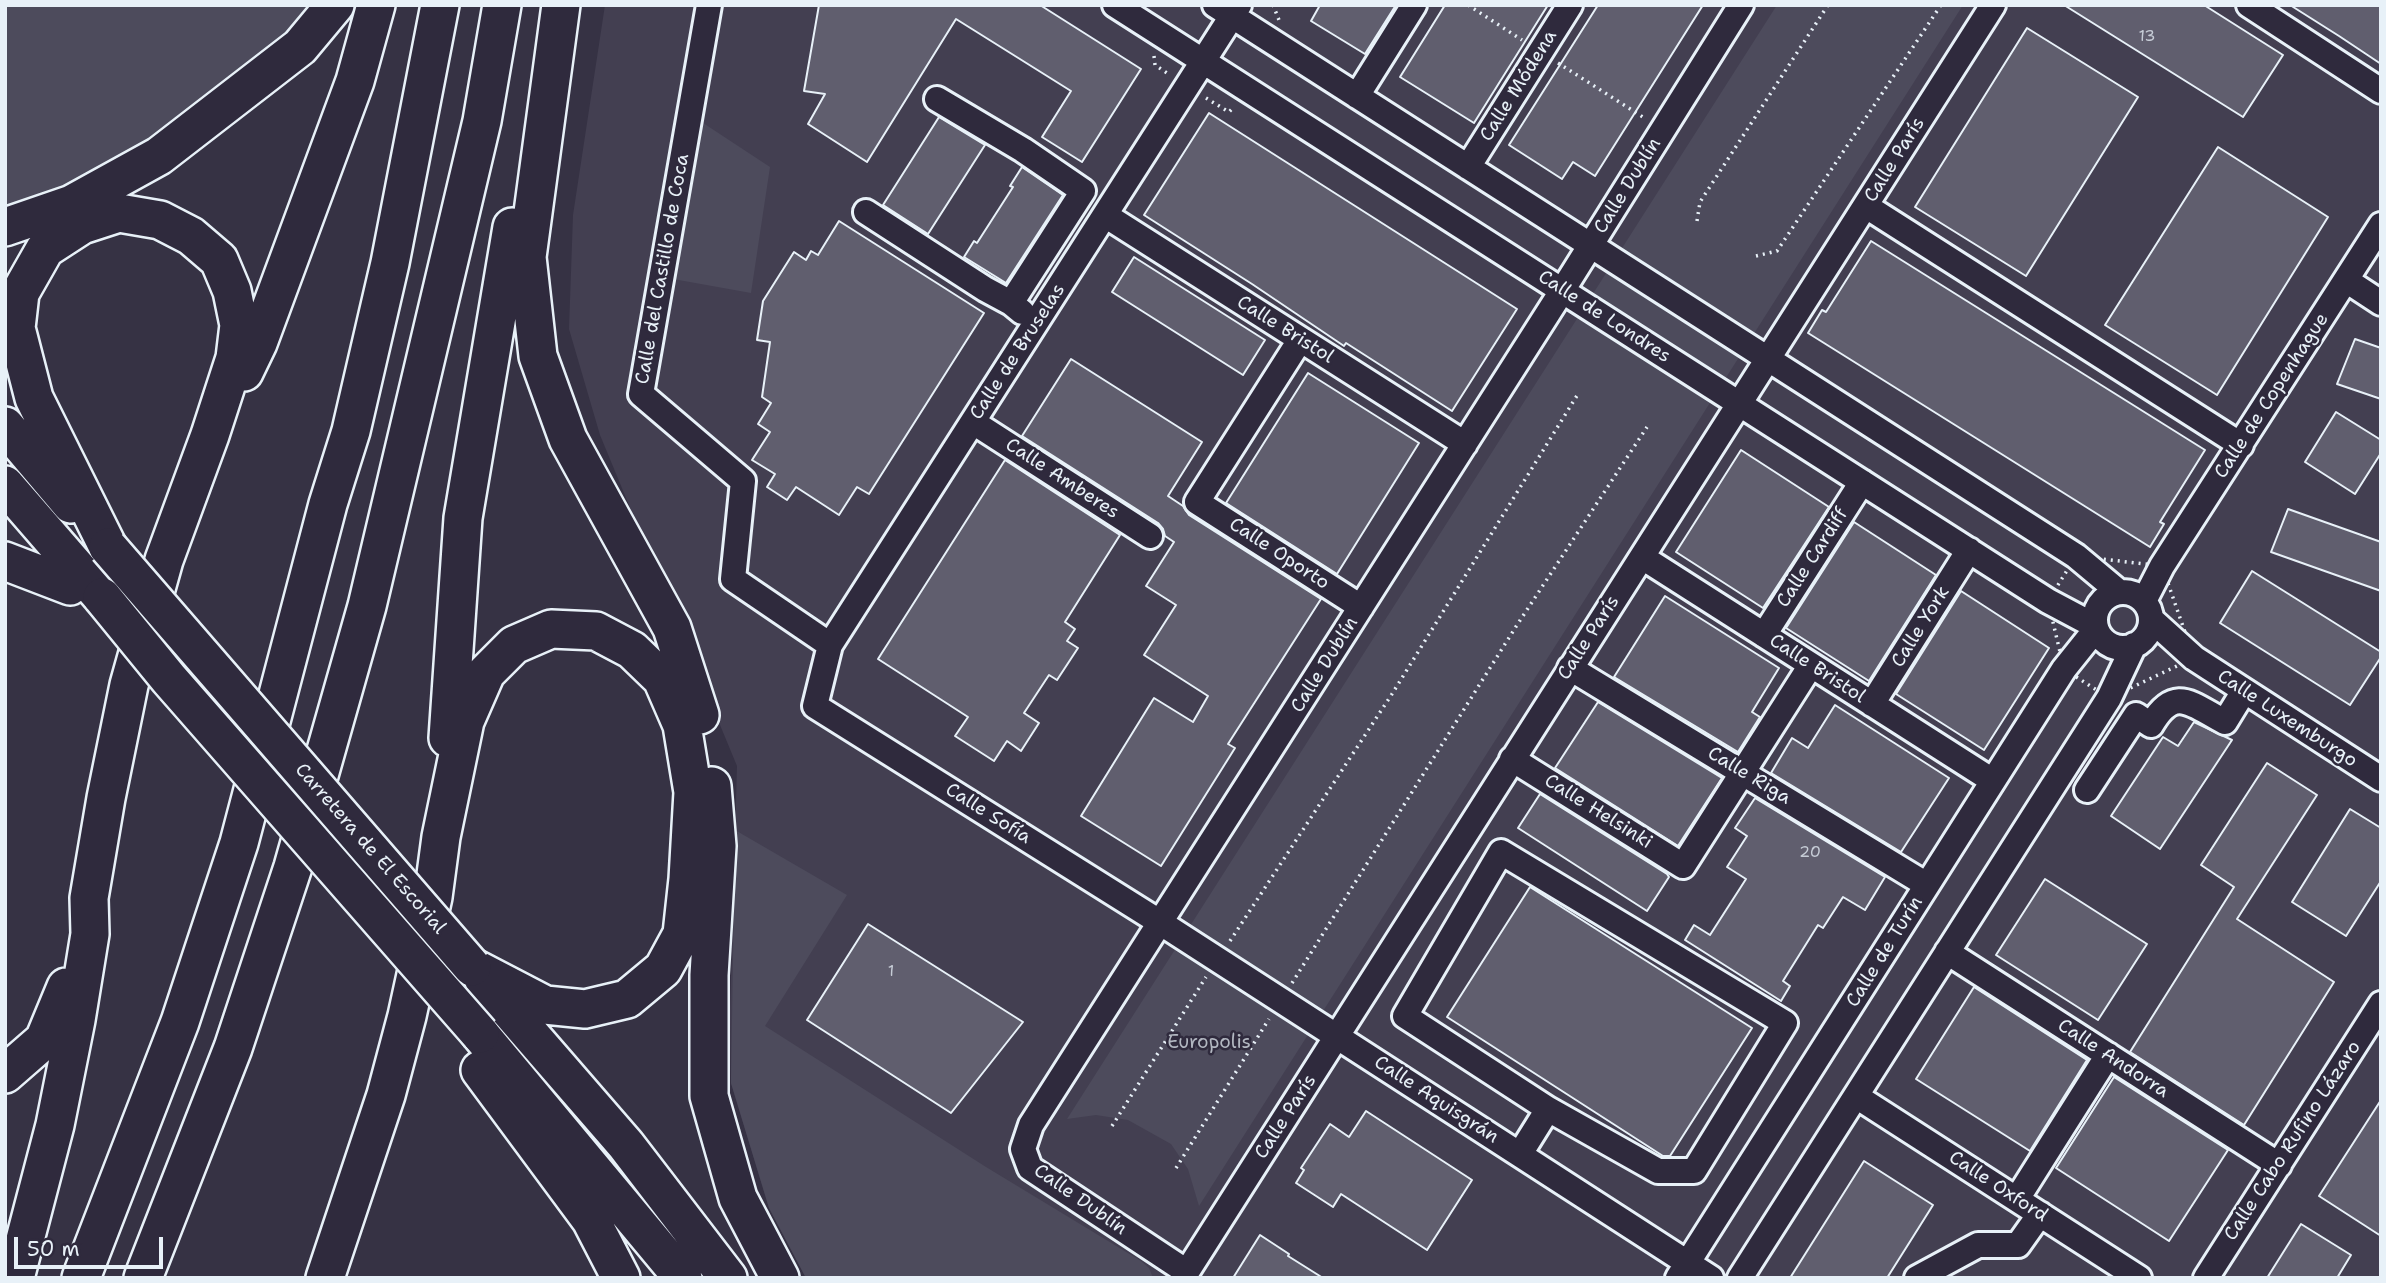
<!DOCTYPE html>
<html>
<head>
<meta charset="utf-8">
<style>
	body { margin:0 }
	#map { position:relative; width:2386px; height:1283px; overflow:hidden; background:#363244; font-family:"Shantell Sans",sans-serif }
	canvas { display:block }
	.frame { position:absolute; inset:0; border:7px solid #e8f1f8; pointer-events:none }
	.scale { position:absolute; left:14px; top:1237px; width:149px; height:32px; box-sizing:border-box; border:4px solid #e8f1f8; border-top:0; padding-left:9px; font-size:21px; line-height:24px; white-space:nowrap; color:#e8f1f8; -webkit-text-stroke:5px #2f2a3d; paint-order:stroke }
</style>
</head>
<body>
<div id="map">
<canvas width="2386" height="1283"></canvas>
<div class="frame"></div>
<div class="scale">50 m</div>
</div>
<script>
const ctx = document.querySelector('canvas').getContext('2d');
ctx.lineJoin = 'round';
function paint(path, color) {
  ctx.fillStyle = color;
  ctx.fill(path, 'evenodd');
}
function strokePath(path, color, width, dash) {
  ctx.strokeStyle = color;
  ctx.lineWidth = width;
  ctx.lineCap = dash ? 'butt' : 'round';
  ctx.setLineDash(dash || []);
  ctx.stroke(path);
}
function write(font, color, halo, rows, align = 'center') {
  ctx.font = font + ' "Shantell Sans",sans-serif';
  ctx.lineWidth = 5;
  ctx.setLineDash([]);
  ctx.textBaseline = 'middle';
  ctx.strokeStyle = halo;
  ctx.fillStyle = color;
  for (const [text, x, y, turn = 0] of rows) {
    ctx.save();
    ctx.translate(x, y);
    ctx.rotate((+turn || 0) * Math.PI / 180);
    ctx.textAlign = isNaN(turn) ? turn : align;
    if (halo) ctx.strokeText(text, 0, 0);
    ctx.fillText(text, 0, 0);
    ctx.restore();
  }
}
paint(new Path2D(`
	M605 5H2381V1278H806L769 1208 731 1083 730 1012 737 766 600 435 569 329 573 215Z`), '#433f51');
paint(new Path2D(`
	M5 5H330L159 156 5 227Z
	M1777 5H1963L1199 1206 1188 1169 1171 1144 1128 1120 1096 1115 1067 1119Z
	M697 119 770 167 751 293 673 279Z
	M735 830 847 895 765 1026 986 1167 1141 1261 1149 1268 1153 1278H806L769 1208 731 1083Z`), '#4d4b5c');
const building = new Path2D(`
	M819 5H1040L1141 69 1082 162 1042 137 1071 91 956 19 867 162 808 124 825 94 804 91Z
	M1320 5H1396L1365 54 1311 21Z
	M1445 5H1548L1474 123 1400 77Z
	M1598 5H1703L1595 176 1573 162 1562 179 1509 145Z
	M2064 5H2204L2283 55 2243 117Z
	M2290 5H2381V64L2339 36Z
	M2027 28 2138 97 2026 276 1915 207Z
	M1209 113 1517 309 1452 411 1346 343 1344 346 1252 284 1144 215Z
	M939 117 985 145 928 234 883 205Z
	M2218 147 2328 217 2217 395 2105 325Z
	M1022 167 1063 195 1006 283 964 257 974 241 977 243 1013 187 1010 186Z
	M839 221 984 313 869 494 857 487 839 515 796 487 787 500 767 487 775 474 752 460 770 432 758 424 771 403 762 397 770 342 757 340 763 301 794 252 806 260 811 251 818 255Z
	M1871 241 2205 450 2160 522 2164 524 2150 547 1808 333 1822 310 1826 312Z
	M1134 257 1265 340 1243 375 1112 292Z
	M2355 339 2381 348V399L2337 384Z
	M1071 359 1202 442 1168 496 1183 506 1189 515 1321 599 1228 744 1235 748 1161 866 1081 816 1154 698 1193 722 1208 696 1144 655 1176 605 1146 586 1174 542 1165 536 1163 529 1158 523 1022 436Z
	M1308 373 1419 443 1337 574 1226 503Z
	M2336 412 2381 440V453L2355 494 2305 462Z
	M1741 450 1829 507 1763 608 1676 552Z
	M1005 460 1120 535 1065 622 1075 629 1067 641 1078 648 1057 680 1049 675 1024 713 1039 723 1021 751 1007 741 994 761 955 736 968 717 878 659Z
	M2288 509 2381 542V591L2271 552Z
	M1854 522 1936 575 1869 681 1786 628Z
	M2252 571 2381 652V657L2350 705 2220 623Z
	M1961 591 2049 648 1984 750 1896 694Z
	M1665 596 1779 668 1752 712 1760 717 1738 752 1614 677Z
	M1598 702 1722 778 1678 846 1555 768Z
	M1835 705 1949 778 1901 852 1771 773 1792 738 1808 748Z
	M2194 722 2232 740 2160 849 2111 816 2163 737 2178 746Z
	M2267 763 2317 795 2237 919 2334 982 2244 1125 2130 1052 2234 887 2201 865Z
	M1540 794 1667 874 1669 877 1647 911 1518 828Z
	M1755 798 1885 877 1865 910 1843 897 1823 928 1818 925 1783 981 1790 986 1781 1001 1685 940 1694 925 1710 935 1746 879 1727 867 1747 836 1735 828Z
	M2350 809 2381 828V881L2346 936 2292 902Z
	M2045 879 2147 944 2098 1020 1996 955Z
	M1530 887 1752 1028 1670 1156H1663L1447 1017Z
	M868 924 1023 1022 951 1113 807 1020Z
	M1974 987 2087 1060 2030 1151 1916 1079Z
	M2114 1077 2228 1150 2169 1241 2056 1168Z
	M2381 1100V1236L2319 1196Z
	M1366 1111 1472 1180 1427 1250 1341 1194 1333 1207 1296 1183 1304 1170 1301 1168 1330 1124 1349 1137Z
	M1864 1161 1933 1205 1911 1240 1887 1278H1790Z
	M2301 1224 2351 1255 2337 1278H2267Z
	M1260 1235 1289 1254 1288 1256 1323 1278H1233Z`);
paint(building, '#605e6e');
strokePath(building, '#e8f1f8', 2);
const minor = new Path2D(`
	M709 5 641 394 743 481 733 579 830 645
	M1115 5 2048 601 2095 626
	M1215 5 2076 556 2119 592
	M1239 5 830 645 815 706 1161 923 1711 1278
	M2249 5 2381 91
	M1357 96 1414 5
	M937 99 1023 150 1083 191 1011 303
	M1468 167 1570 5
	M1866 206 2241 445
	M866 212 985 289 1011 303 1022 312
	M1105 215 1465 444
	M2346 280 2381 303
	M1300 340 1197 502 1361 607
	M973 422 1150 536
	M1642 557 1993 781
	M2095 620a28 28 0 1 1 56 0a28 28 0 1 1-56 0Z
	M2144 601 2162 566 2381 225
	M2151 619 2194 658 2381 779
	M1764 635 1862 482
	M1570 668 1927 885
	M1872 704 1969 550
	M1512 759 1683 866 1811 665
	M2087 790 2136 715 2151 725C2175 684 2192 705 2225 722L2244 691
	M1501 852 1785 1023 1694 1171H1658L1548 1109 1405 1016Z
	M1947 952 2279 1165
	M1856 1096 2139 1278
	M1520 1154 1548 1109
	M2017 1199 2108 1055
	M1187 1272 1030 1168 1023 1149 1031 1125 1562 291 1741 5
	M1183 1278 1993 5
	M1678 1278 2064 669 2096 629
	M1740 1278 2109 698 2134 645
	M1917 1278 1978 1245H2018L2040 1214
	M2206 1278 2381 1004`);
const highway = new Path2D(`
	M561 5 527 257 538 356 568 439 672 628 700 715
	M5 227 72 204 159 156 300 47 335 5
	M244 372 258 343 355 81 376 5
	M5 426 71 504
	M5 485 102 597
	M5 561 70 586
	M448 738 463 518 512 227
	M712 786 717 846 709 975V1096L738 1198 780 1278
	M484 981 626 1145 728 1278
	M480 1034 683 1278
	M480 1070 591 1220 621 1278
	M5 1074 44 1040 66 987
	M15 1278 55 1125 76 1020 90 934 89 898 106 798 129 685 164 560 210 435 235 358 239 325 232 291 219 260 191 236 160 220 119 213 82 225 45 249 20 293 16 328 34 398 108 547
	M81 1278 180 1022 239 843 328 504 351 431 390 263 440 5
	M143 1278 233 1048 293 867 367 606 482 121 502 5
	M325 1278 386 1095 407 1016 433 897 441 837 465 721 486 673 514 645 551 629 596 631 632 650 662 679 682 725 693 792 688 879 682 934 663 969 627 999 585 1009 545 1005 472 967`);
strokePath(minor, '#e8f1f8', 30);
strokePath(highway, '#e8f1f8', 42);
strokePath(new Path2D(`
	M1273 5 1279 20
	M1468 5 1522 40
	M1154 56 1155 65 1170 75
	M1558 63 1646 119
	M1206 98 1229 112 1234 107
	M1697 221 1700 202 1828 5
	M1756 256 1777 251 1941 5
	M2076 556 2162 566 2194 658 2109 698 2064 669 2048 601Z
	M1230 941 1392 694 1578 394
	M1292 983 1517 625 1647 427
	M1112 1126 1206 977
	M1176 1168 1269 1019`), '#e8f1f8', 3.5, [2, 5]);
strokePath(minor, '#2f2a3d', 24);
strokePath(highway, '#2f2a3d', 37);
const highwayBridge = new Path2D(`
	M108 547 472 967
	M102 597 169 679 480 1034`);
strokePath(highwayBridge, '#e8f1f8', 42, []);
strokePath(highwayBridge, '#2f2a3d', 37);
write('16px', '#c6ccd6', null, [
	["13",2147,37],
	["20",1810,853],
	["1",891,972]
]);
write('19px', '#e8f1f8', '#2f2a3d', [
	["Calle Módena",1519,86,-58],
	["Calle París",1895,160,-58],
	["Calle Dublín",1628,186,-58],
	["Calle del Castillo de Coca",663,269,-80],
	["Calle de Londres",1604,317,33],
	["Calle Bristol",1285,330,32],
	["Calle de Bruselas",1018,352,-57],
	["Calle de Copenhague",2272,396,-57],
	["Calle Amberes",1062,479,33],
	["Calle Oporto",1279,554,33],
	["Calle Cardiff",1813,558,-57],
	["Calle York",1921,627,-58],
	["Calle París",1589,638,-57],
	["Calle Dublín",1325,665,-58],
	["Calle Bristol",1817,669,33],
	["Calle Luxemburgo",2287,719,33],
	["Calle Riga",1749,776,31],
	["Calle Helsinki",1598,812,32],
	["Calle Sofía",988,814,32],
	["Carretera de El Escorial",370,849,49],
	["Calle de Turín",1885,952,-58],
	["Calle Andorra",2113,1059,33],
	["Calle Aquisgrán",1436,1100,33],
	["Calle París",1286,1117,-57],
	["Calle Cabo Rufino Lázaro",2293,1141,-57],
	["Calle Oxford",1998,1187,33],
	["Calle Dublín",1080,1200,35]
]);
write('19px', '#b2b7c1', '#2f2a3d', [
	["Europolis",1209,1043]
]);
</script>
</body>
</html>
